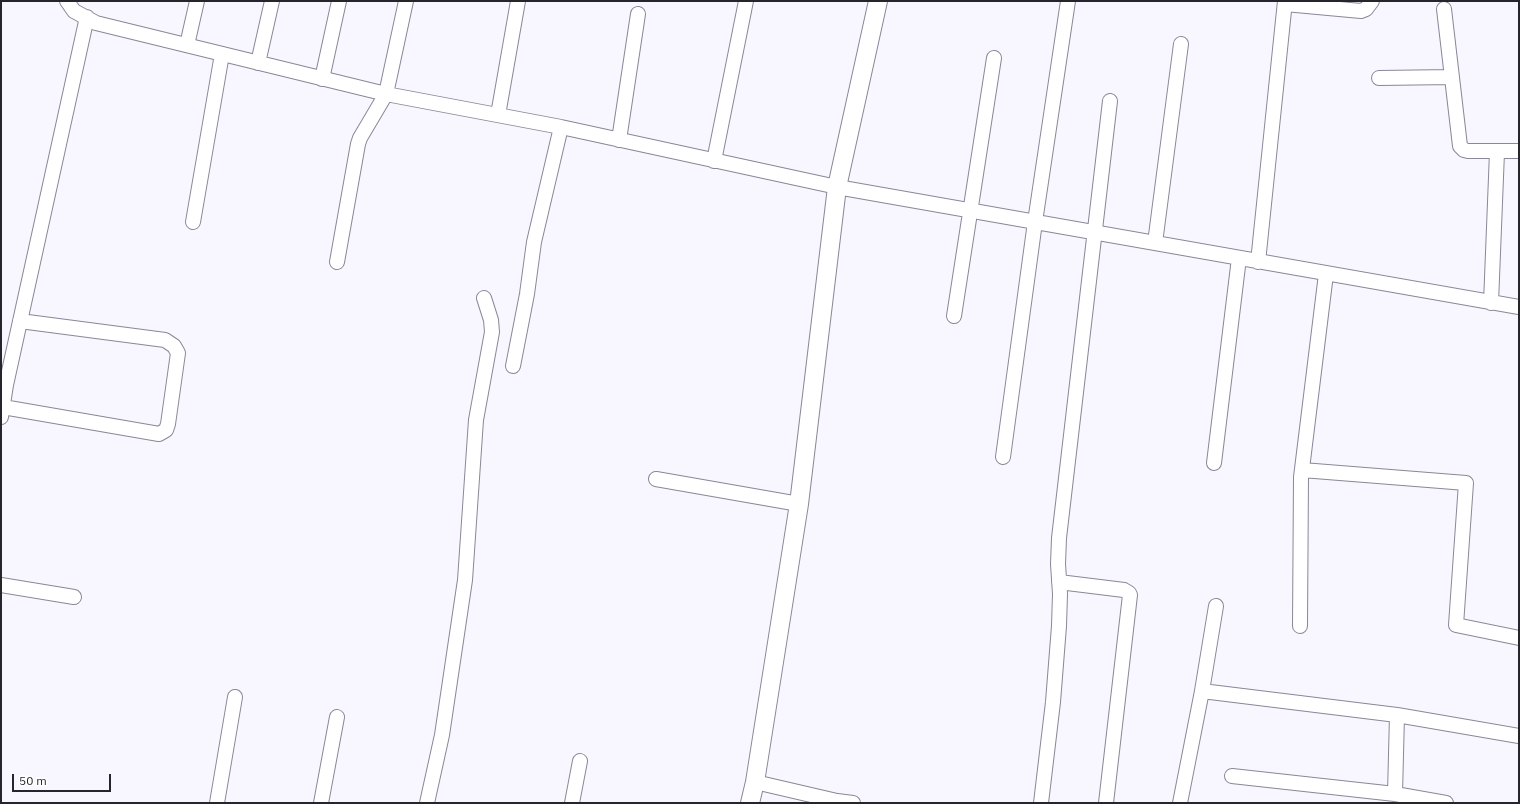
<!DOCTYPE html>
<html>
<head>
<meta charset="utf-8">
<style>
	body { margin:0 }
	#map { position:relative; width:1520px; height:804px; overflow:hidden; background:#f8f6fe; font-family:"IBM Plex Sans",sans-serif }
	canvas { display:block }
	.frame { position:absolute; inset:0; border:2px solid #27252c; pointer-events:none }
	.scale { position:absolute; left:12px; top:774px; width:99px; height:18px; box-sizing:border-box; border:2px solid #27252c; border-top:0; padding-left:5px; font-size:12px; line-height:14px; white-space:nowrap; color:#27252c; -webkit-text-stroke:3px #fff; paint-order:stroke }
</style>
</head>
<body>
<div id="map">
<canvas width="1520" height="804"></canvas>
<div class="frame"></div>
<div class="scale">50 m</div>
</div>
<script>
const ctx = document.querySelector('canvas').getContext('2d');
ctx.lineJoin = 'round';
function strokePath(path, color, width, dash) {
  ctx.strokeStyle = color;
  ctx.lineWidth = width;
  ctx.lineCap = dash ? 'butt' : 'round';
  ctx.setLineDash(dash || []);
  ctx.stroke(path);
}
const minor = new Path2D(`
	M67 1 74 11 96 23 386 94 561 127 837 187 1519 307
	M1285 4 1361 11 1366 9 1372 1
	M1444 9 1460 146 1464 150 1468 151H1519
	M187 45 197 1
	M258 63 272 1
	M1379 78 1452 77
	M322 79 339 1
	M498 115 518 1
	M619 140 638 14
	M714 161 746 1
	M193 222 222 54
	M1155 243 1181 44
	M337 262 358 144 360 138 386 94 406 1
	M1258 262 1285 1
	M1491 303 1497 152
	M954 316 994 58
	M513 366 527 294 534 242 561 127
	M3 407 159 434 166 430 168 424 178 353 174 346 165 340 20 321
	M1 417 6 385 87 17
	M1003 457 1035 222 1068 1
	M1214 463 1239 258
	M1302 470 1466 483 1456 625 1519 638
	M656 479 799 504
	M1059 582 1124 590 1129 593 1130 595 1106 803
	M1 585 74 597
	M1300 626 1301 477 1326 274
	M1202 691 1216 606
	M1232 776 1395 794 1446 803
	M755 782 837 801 853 803
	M1395 794 1397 715
	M217 803 235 697
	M321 803 337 717
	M427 803 442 735 465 580 476 420 492 332 491 320 484 298
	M572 803 580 761
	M1041 803 1053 702 1059 626 1060 594 1058 564 1059 538 1110 101
	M1180 803 1202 691 1397 715 1519 736`);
const major = new Path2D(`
	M750 803 755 782 799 504 837 187 878 1`);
strokePath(minor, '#8a8798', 16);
strokePath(major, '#8a8798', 20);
strokePath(minor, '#fff', 14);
strokePath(major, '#fff', 18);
</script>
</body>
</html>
